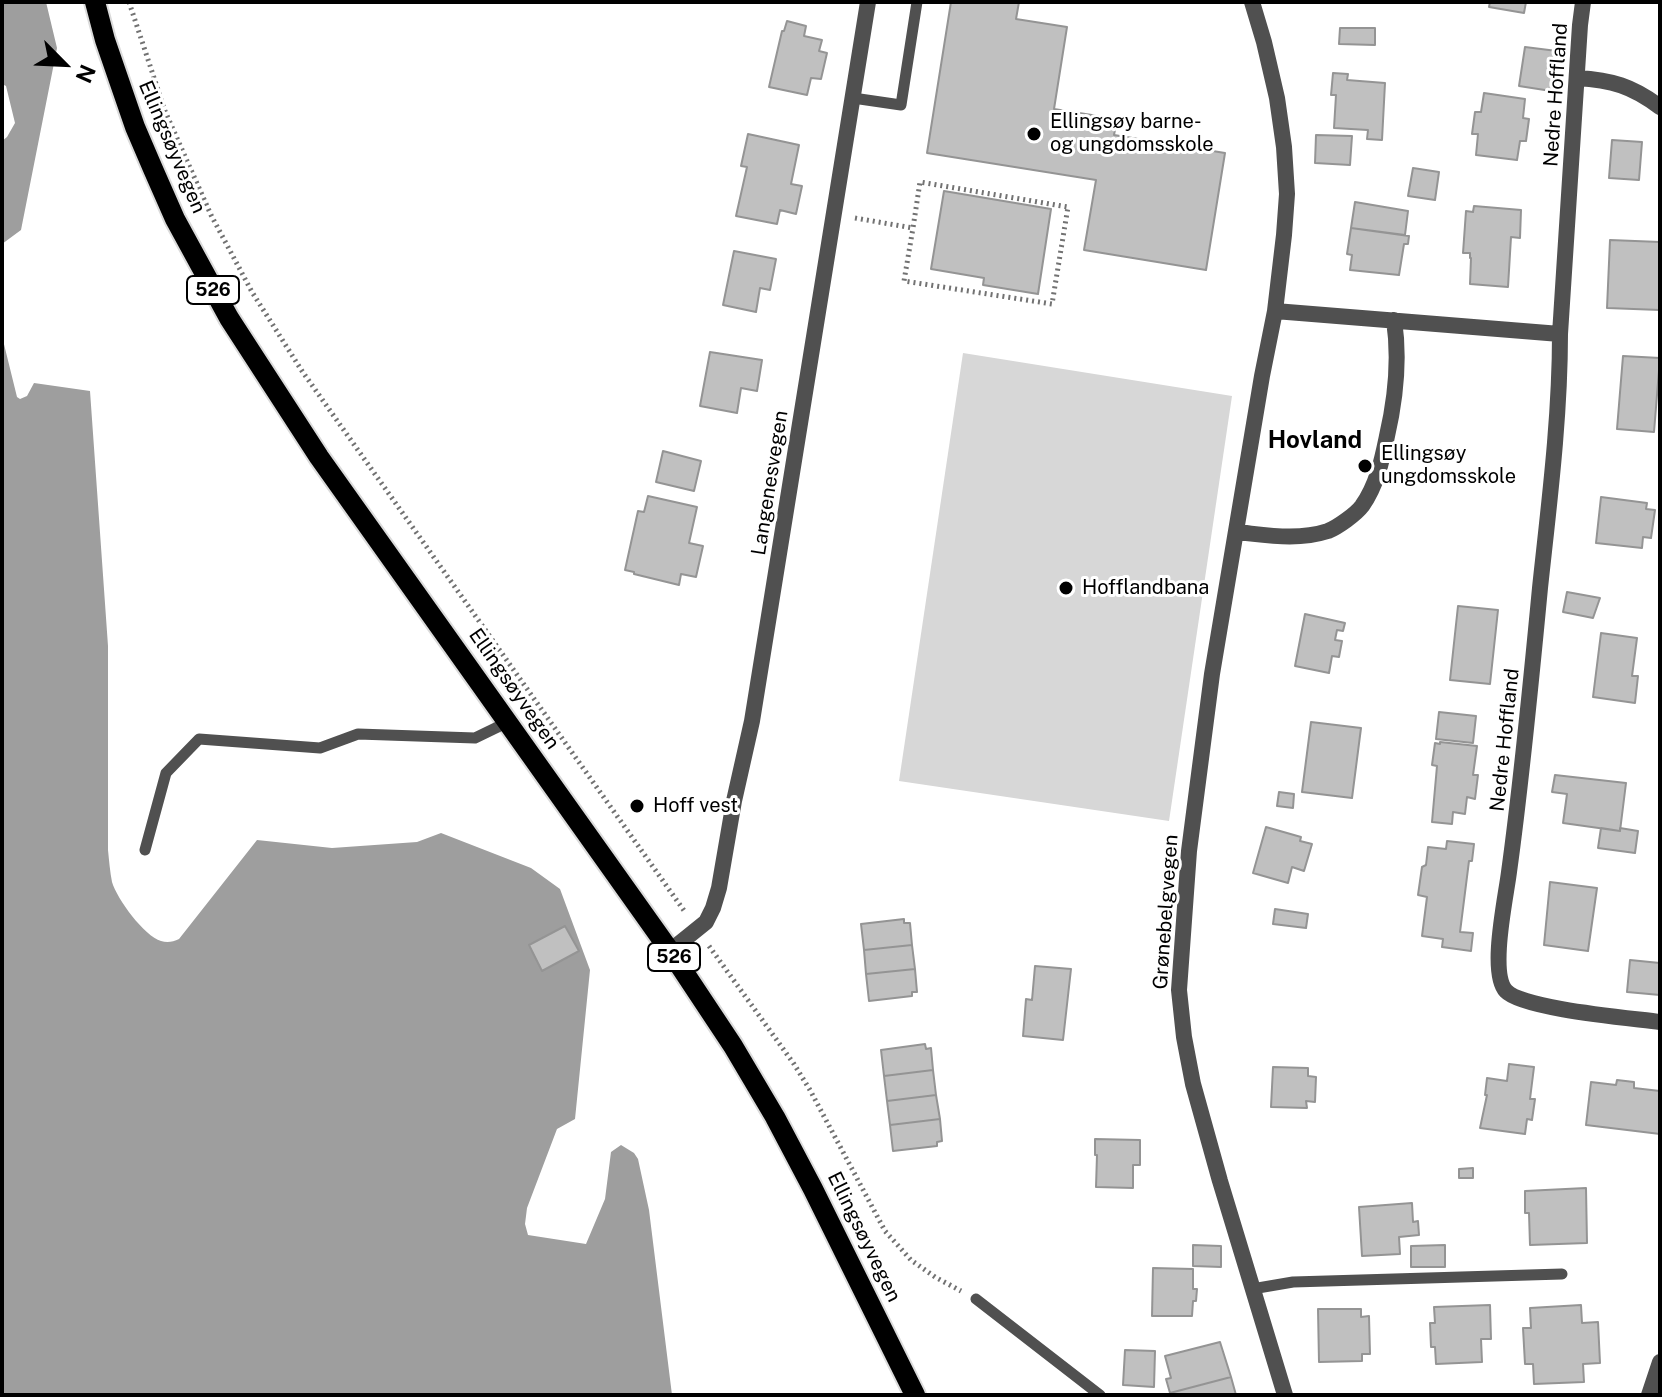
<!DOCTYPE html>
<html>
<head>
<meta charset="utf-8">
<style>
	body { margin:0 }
	#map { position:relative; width:1662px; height:1397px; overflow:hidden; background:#fff; font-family:"Public Sans",sans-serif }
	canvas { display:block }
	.frame { position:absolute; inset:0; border:4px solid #000; pointer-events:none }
	.north { position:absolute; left:24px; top:24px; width:80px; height:80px; -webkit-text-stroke:6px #fff; paint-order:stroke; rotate:114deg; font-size:22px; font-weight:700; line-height:32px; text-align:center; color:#000 }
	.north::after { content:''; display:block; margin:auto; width:28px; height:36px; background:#000; clip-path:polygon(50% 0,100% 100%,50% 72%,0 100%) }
</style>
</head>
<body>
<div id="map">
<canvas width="1662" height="1397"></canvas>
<div class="frame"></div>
<div class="north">N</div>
</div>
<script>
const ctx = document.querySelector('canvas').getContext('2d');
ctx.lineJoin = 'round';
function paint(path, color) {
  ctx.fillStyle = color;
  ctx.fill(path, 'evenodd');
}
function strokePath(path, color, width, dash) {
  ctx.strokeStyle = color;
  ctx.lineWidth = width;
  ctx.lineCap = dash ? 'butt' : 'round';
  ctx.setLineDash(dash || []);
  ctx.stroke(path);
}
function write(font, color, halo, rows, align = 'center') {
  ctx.font = font + ' "Public Sans",sans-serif';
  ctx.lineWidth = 6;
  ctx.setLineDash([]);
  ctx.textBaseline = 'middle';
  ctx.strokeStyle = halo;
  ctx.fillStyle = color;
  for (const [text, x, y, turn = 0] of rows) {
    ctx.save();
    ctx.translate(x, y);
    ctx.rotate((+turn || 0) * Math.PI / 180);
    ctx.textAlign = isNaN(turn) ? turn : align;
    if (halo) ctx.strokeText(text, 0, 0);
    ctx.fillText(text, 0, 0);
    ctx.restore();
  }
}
paint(new Path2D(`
	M963 353 1232 396 1169 821 899 781Z`), '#d7d7d7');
paint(new Path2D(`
	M2 2H46L57 48 21 230 2 244V141L7 137 15 123 6 86 2 84Z
	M2 336 17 397 20 399 27 396 34 383 90 391 108 646V850C109 860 110 872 112 882 117 899 144 936 161 941 167 943 173 942 179 939L257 840 332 848 417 842 441 833 531 868 560 889 590 970 575 1119 557 1129 527 1208 525 1224 528 1235 586 1244 605 1199 611 1152 621 1145 634 1153 638 1159 649 1210 672 1395H2Z`), '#9e9e9e');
const building = new Path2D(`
	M951 2H1019L1016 19 1067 27 1054 109 1117 119 1114 135 1225 153 1206 270 1084 250 1096 180 927 153Z
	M1490 2H1526L1524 13 1489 7Z
	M787 21 806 26 804 36 822 40 819 51 827 53 821 79 811 78 807 95 769 87 782 31H784Z
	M1340 28H1375V45L1339 44Z
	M1525 47 1557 51 1551 91 1519 86Z
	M1333 73 1348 74 1347 80 1385 83 1382 140 1367 139 1368 130 1334 128 1336 95H1331Z
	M1484 93 1525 99 1523 118 1529 119 1526 141H1520L1517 160 1476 155 1478 134H1472L1475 112H1481Z
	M748 134 799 145 791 184 802 186 796 214 780 210 777 224 736 216 747 167 741 166Z
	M1316 135 1352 136 1350 165 1315 163Z
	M1612 140 1642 142 1639 180 1609 178Z
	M1413 168 1439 172 1435 200 1408 196Z
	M944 191 1051 209 1038 294 983 285 984 278 931 269Z
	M1355 202 1408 211 1405 235 1351 228Z
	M1474 206 1521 210 1520 238 1511 237 1508 287 1470 284 1471 258H1470V253H1463L1466 211 1473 212Z
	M1351 228 1409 236 1408 244H1404L1399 275 1350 270 1352 255 1347 254Z
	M1610 240 1660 242V310L1607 308Z
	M734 251 776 259 770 290 760 288 756 312 723 305Z
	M710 352 762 360 757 391 741 388 737 413 700 406Z
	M1623 356 1660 358 1654 432 1617 429Z
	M663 451 701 461 694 491 656 482Z
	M648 496 697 507 689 543 703 546 696 577 681 574 679 585 634 574V572L625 570 638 511 644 512Z
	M1601 497 1647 503 1646 509 1655 510 1651 538 1643 537 1642 548 1596 543Z
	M1567 592 1600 598 1593 618 1563 612Z
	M1458 606 1498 610 1490 684 1450 680Z
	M1305 614 1345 623 1343 631 1337 630 1335 640 1342 641 1339 657 1332 656 1329 673 1295 666Z
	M1601 633 1637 638 1632 676H1638L1635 703 1593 697Z
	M1439 712 1476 716 1473 743 1436 739Z
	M1311 722 1361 728 1352 798 1302 792Z
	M1440 742 1477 746 1473 775H1478L1475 799 1467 797 1465 814 1453 812 1452 824 1432 822 1437 766 1432 765 1435 743 1440 744Z
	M1555 775 1626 783 1620 831 1563 823 1567 794 1552 792Z
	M1279 792 1294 794 1293 808 1277 806Z
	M1266 827 1301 837 1300 841 1312 844 1304 871 1292 867 1288 883 1253 873Z
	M1601 828 1620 831V828L1638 831 1635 853 1598 848Z
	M1447 841 1474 844 1472 861H1469L1460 932 1473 933 1471 951 1442 947 1443 939 1422 936 1427 897 1418 895 1422 867 1426 865 1428 847 1446 849Z
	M1550 882 1597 888 1588 951 1544 945Z
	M1275 909 1308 914 1306 928 1273 924Z
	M904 919V923H910L912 945 864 950 861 924Z
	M565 926 579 951 542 971 529 945Z
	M912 945 915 969 866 974 864 950Z
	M1630 960 1660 963V995L1627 992Z
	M1035 966 1071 969 1063 1040 1023 1036 1026 999 1032 1000Z
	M915 969 917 992H912V996L869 1001 866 974Z
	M925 1044 926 1049 931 1048 933 1070 884 1076 881 1050Z
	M1509 1064 1534 1067 1530 1099H1535L1532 1120 1527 1119 1525 1134 1480 1128 1487 1095H1485L1487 1078 1507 1081Z
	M1273 1067 1308 1068V1076L1316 1077 1315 1102 1306 1101 1307 1108 1271 1107Z
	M933 1070 936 1095 887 1101 884 1076Z
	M1617 1080 1634 1082V1088L1660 1091V1134L1586 1125 1591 1082 1616 1085Z
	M936 1095 940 1119 890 1125 887 1101Z
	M940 1119 942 1141 937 1142V1146L893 1151 890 1125Z
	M1095 1139 1140 1140V1165H1133V1188L1096 1187 1097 1155H1095Z
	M1473 1168V1178H1459V1169Z
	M1586 1188 1587 1243 1530 1245 1529 1213H1525V1191Z
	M1412 1203 1413 1222 1418 1221 1419 1235 1399 1237 1400 1254 1362 1256 1359 1207Z
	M1193 1245 1221 1246V1267L1193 1266Z
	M1445 1245V1267H1411V1246Z
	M1153 1268 1193 1269V1289H1197L1196 1301H1193L1192 1316H1152Z
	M1490 1305 1491 1339H1481L1482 1362 1436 1364 1435 1347H1431L1430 1323H1435L1434 1307Z
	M1581 1305 1582 1323 1598 1322 1600 1363 1583 1364 1584 1382 1534 1384 1533 1364H1525L1523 1328H1531L1530 1308Z
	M1318 1309H1361V1317L1369 1316 1370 1354H1362V1361L1319 1362Z
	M1220 1342 1231 1377 1170 1393 1166 1379 1171 1378 1165 1356Z
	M1125 1350 1155 1351 1154 1387 1123 1385Z
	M1231 1377 1236 1395H1170V1393Z`);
paint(building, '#c0c0c0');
strokePath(building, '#949494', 2);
const primary = new Path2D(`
	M95 2 105 40 135 127 153 169 175 219 229 318 319 457 670 951 733 1046 775 1117 813 1189 915 1395`);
strokePath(primary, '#dbdbdb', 24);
strokePath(new Path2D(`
	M129 2 165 111 211 215 252 292 302 371 685 912
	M855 218 913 228 920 182 1068 207 1052 304 904 281 913 228
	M709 946 794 1064 810 1090 885 1231 911 1260 935 1277 961 1291`), '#727272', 5, [2, 4]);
strokePath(new Path2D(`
	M853 98 901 105 917 2
	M145 850 166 773 199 739 320 748 358 734 475 738 508 722
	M1252 1289 1293 1282 1562 1274
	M976 1299 1100 1395`), '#505050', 11);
strokePath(new Path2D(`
	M1252 2 1264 42 1277 98 1284 147 1287 194 1284 235 1275 311 1262 376 1212 674 1189 851 1179 990 1184 1037 1193 1084 1220 1181 1285 1395
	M1583 2 1580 25 1560 334C1560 419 1549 504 1540 588 1531 683 1522 778 1509 872 1506 897 1489 973 1506 991 1523 1009 1631 1018 1660 1022
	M1577 78C1612 80 1632 86 1660 107
	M1275 311 1560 334
	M1236 532C1267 535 1297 541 1328 531 1338 527 1356 514 1362 506 1377 485 1382 460 1387 436 1396 397 1400 360 1394 320
	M670 951 706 922 713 908 719 888 734 801 752 721 868 2
	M1649 1395 1660 1362`), '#505050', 16);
strokePath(primary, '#000', 20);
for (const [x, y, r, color] of [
	[1034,134,8,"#000"],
	[1365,466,8,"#000"],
	[1066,588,8,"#000"],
	[637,806,8,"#000"]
]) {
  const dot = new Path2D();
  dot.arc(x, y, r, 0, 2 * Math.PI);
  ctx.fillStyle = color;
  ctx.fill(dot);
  strokePath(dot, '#fff', 3);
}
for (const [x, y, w] of [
	[213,290,52],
	[674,957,52]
]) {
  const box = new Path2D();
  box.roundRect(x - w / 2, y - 14, w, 28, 6);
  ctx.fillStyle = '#fff';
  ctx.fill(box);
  strokePath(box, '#000', 2);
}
write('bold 18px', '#000', null, [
	["526",213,290],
	["526",674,957]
]);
write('20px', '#000', '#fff', [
	["Nedre Hoffland",1556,95,-86],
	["Ellingsøyvegen",172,147,67],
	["Langenesvegen",770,483,-81],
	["Ellingsøyvegen",514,689,55],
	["Nedre Hoffland",1505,740,-84],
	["Grønebelgvegen",1166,912,-86],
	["Ellingsøyvegen",864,1237,64]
]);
write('20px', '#000', '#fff', [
	["Ellingsøy barne-",1050,122],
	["og ungdomsskole",1050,145],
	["Ellingsøy",1381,454],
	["ungdomsskole",1381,477],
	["Hofflandbana",1082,588],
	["Hoff vest",653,806]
], 'left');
write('bold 24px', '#000', '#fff', [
	["Hovland",1315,441]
]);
</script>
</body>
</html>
